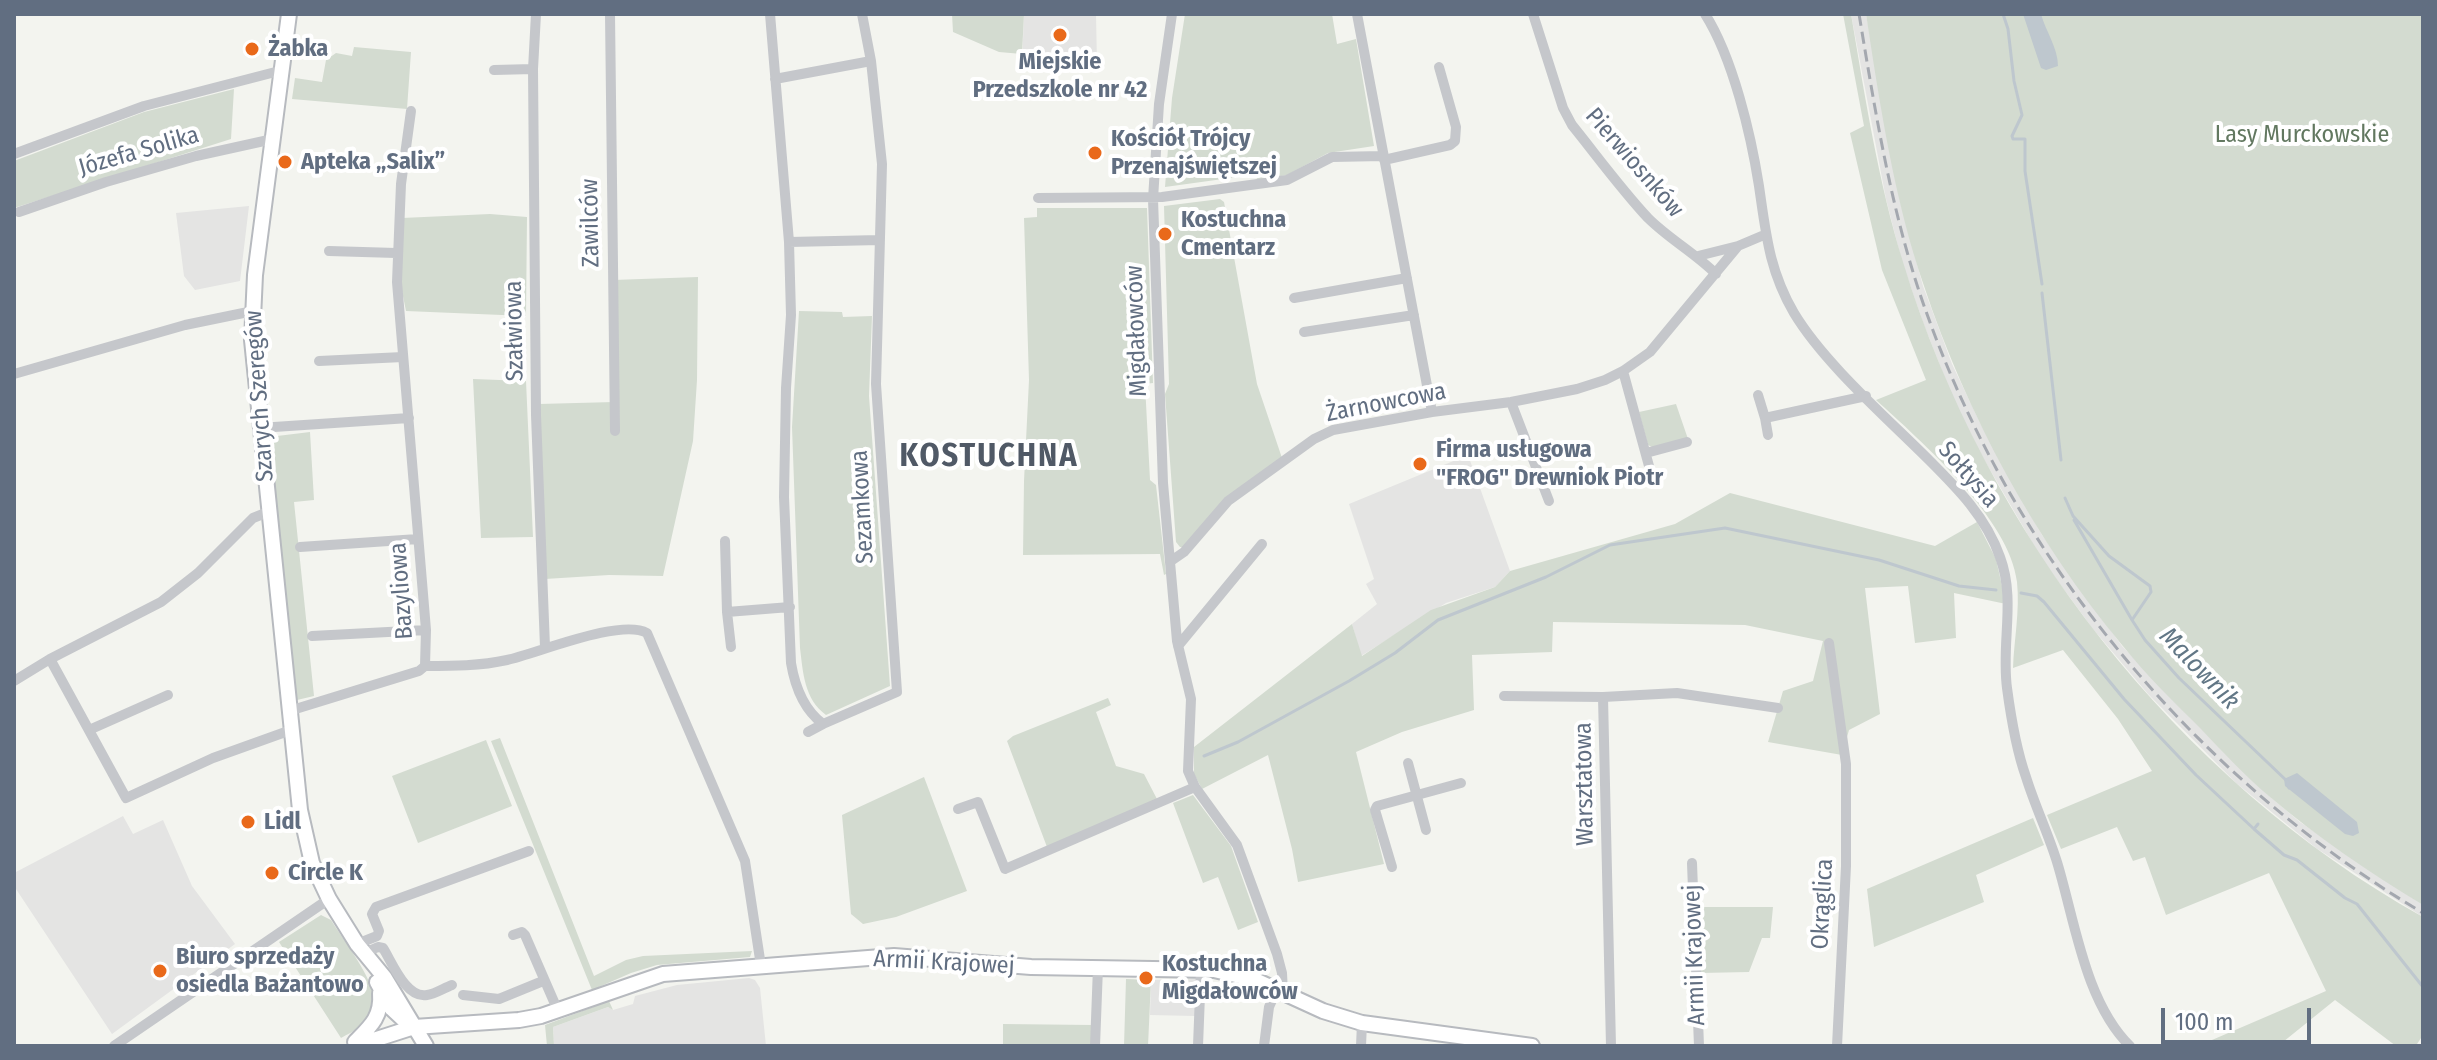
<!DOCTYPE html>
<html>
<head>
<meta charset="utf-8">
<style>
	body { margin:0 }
	#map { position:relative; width:2437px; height:1060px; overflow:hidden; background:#f3f4ef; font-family:"Fira Sans Condensed",sans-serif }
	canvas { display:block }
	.frame { position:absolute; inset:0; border:16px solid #616e81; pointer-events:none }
	.scale { position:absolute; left:2161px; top:1008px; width:150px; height:36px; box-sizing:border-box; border:4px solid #616e81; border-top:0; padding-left:10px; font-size:24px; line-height:28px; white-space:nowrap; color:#616e81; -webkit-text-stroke:6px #fff; paint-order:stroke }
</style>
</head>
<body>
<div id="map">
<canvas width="2437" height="1060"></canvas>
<div class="frame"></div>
<div class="scale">100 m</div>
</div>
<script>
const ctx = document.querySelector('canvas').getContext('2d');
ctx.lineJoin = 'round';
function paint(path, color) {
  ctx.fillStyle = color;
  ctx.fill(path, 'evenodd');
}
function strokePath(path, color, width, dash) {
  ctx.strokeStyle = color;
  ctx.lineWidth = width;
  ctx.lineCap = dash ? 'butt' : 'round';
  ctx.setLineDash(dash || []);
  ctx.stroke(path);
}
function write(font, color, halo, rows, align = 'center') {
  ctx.font = font + ' "Fira Sans Condensed",sans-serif';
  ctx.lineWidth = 8;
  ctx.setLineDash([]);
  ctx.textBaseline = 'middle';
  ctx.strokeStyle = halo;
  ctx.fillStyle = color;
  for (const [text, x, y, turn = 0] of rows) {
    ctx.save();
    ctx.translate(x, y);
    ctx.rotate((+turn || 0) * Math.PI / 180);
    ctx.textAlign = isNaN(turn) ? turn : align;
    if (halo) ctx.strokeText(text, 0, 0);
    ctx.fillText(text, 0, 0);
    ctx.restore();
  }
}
paint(new Path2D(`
	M1024 14H1096L1097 64 1022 65Z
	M1851 14H1866L1900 201 1923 286 1952 364 1980 423 2042 535 2122 646 2229 757 2268 795 2300 822 2423 905V917L2316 848 2236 783 2148 694 2093 629 2043 561 1975 444 1954 401 1924 325 1902 262 1886 199Z
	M249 206 240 281 195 290 184 276 176 213Z
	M1468 455 1510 571 1495 587 1446 603 1361 656 1352 624 1377 604 1366 584 1374 579 1349 504Z
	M123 816 133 834 163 820 192 886 235 944 112 1034 14 886V873Z
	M749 978 755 980 760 988 766 1046H554L553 1027 608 1007 613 1010 633 1004 635 996 677 985Z
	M1196 979 1195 1016 1150 1015 1151 980Z`), '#e4e4e3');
paint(new Path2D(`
	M952 14H1024L1022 54 999 52 953 32Z
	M1185 14H1332L1337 44 1356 39 1374 146 1328 153 1287 175 1259 180 1252 175 1165 187 1172 98Z
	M1843 14H1851C1865 97 1878 181 1903 262 1985 532 2176 779 2423 917V1035L2417 1044 2396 1046 2335 1000 2278 1046H2198L2326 991 2269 873 2166 915 2145 857 2133 861 2117 827 2061 849 2047 815 2152 771 2118 719 2063 650 2013 668C2014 640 2020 611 2017 582 2010 519 1921 441 1876 400L1926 380 1882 270 1850 133 1864 126Z
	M1866 14H2423V905C2370 873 2317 837 2270 797 2245 776 2223 752 2201 729 2174 702 2146 675 2122 645 2035 540 1967 415 1924 286 1894 199 1880 105 1866 14Z
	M354 47 411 52 407 109 292 99 295 78 322 82 326 60 336 53 352 56Z
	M234 89 231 139 14 208V161L144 112Z
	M1220 199 1224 202 1257 384 1282 458 1184 547H1180L1176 542 1165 394 1169 384 1164 206Z
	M1037 208H1147L1153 383 1145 384 1150 480 1156 485 1166 574 1164 575 1160 554 1023 555 1024 481 1029 380 1024 218 1037 217Z
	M490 214 527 217 526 316 406 311 402 291V218Z
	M698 277 697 380 693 441 663 576 609 575 545 579 539 404 614 402 613 280Z
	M799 311 842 312 843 317 872 316 869 396 890 686 826 715C804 699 803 672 800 648L792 427Z
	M473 379 526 381 533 537 481 538Z
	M1676 404 1688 439 1654 448 1648 445 1639 412Z
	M310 432 314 500 294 502 314 696 297 700 269 437Z
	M1730 493 1935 546 1977 522 1996 559 2006 604 1954 593 1956 638 1915 643 1908 586 1865 588 1880 714 1849 730 1842 755 1768 742 1783 691 1813 681 1823 641 1745 625 1553 622 1552 652 1472 655 1474 710 1402 732 1356 752 1384 864 1298 882 1292 849 1268 755 1202 789 1194 774V747L1352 624 1362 656 1431 610 1495 587 1510 571 1675 524Z
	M1108 698 1111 705 1096 712 1116 766 1144 774 1157 799 1047 847 1007 741 1013 736Z
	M500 738 594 976 626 960 643 956 752 951 750 957 657 965 631 973 592 990 491 741Z
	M486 740 512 806 418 843 392 776Z
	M924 777 967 891 896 917 863 924 851 914 842 815Z
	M1193 795 1231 846 1258 922 1238 930 1218 877 1203 883 1173 803Z
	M2033 818 2044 845 1976 875 1984 902 1874 947 1867 889Z
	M1698 907H1773L1770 938H1762L1749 972 1700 973Z
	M321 915 331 920C342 938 382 989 374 1009 368 1024 354 1031 341 1038L279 942Z
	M1126 979 1151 980 1148 1046H1124Z
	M609 1001 613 1010 608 1007 553 1027 554 1046H547L545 1025Z
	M1003 1024 1092 1025 1091 1046H1003Z`), '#d3dbd0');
paint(new Path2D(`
	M2023 14H2041C2046 32 2058 48 2058 66L2046 70 2041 68Z
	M2297 773 2357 822 2359 833 2353 836 2345 834 2285 786 2284 779Z`), '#bec7ce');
strokePath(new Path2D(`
	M2003 14 2008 29 2014 81 2022 115 2012 136 2013 139H2025V171L2042 284
	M2042 293 2061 460
	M2065 498 2073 516 2109 556 2150 586 2151 592 2132 620 2145 640 2179 678 2288 782 2289 788
	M2074 520 2132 620
	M2021 593 2037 596 2044 602 2124 699 2196 775 2254 829
	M1204 756 1238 742 1349 681 1395 653 1438 620 1546 577 1610 545 1725 528 1879 560 1959 586 1996 590
	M2258 824 2254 829 2284 855 2297 860 2345 898 2357 904 2423 987`), '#bec7ce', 3);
const secondary = new Path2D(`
	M289 14 255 275 252 340 300 810 312 863 329 899 357 944 385 978 426 1046
	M377 982 392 1009 407 1023
	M355 1042C370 1027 382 1017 380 993
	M355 1046 414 1027 519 1020 541 1016 663 974 894 956 1031 967 1214 970 1253 979 1323 1011 1362 1023 1532 1046`);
strokePath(secondary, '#b7babf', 18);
strokePath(new Path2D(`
	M536 14 533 69 536 415 545 647
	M610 14 615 431
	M770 14 789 242 791 315 786 388 784 497 791 663C795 687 803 709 823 724L897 692 876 384 882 164 871 61 862 14
	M1172 14 1159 104 1153 199 1163 483 1177 641 1191 699 1188 771 1195 787 1237 845 1277 954 1282 973 1283 993
	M1357 14 1432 412
	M1533 14 1563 108 1572 125C1597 156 1621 189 1648 218 1669 239 1695 253 1716 274
	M1705 14C1733 58 1751 135 1759 186 1766 234 1769 270 1794 313 1824 363 1887 418 1929 460 1958 489 1986 517 2000 557 2016 600 2001 643 2007 688 2011 718 2016 749 2026 777 2035 806 2048 833 2057 862 2075 921 2085 1002 2130 1046
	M494 70 533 69
	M775 79 871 61
	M14 154 144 106 283 70
	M1384 160 1450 145 1455 141 1456 127 1439 67
	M1038 198 1162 197 1287 180 1332 157 1383 156
	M19 212 106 182 196 156 273 139
	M789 242 880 240
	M329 251 396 253
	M1698 256 1738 246
	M1294 298 1407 278
	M1304 332 1414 315
	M319 361 403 357
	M1623 371 1649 466
	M14 374 185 325 253 311
	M1758 395 1765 418 1866 396
	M1511 402 1549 501
	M1765 418 1768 435
	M259 428 409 418
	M1646 453 1687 442
	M725 541 727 612 731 647
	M300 547 418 539
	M1171 561 1184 552 1228 501 1314 439 1333 430 1432 412 1511 402 1577 389 1605 380 1623 371 1650 352 1738 246 1764 235
	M727 612 790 607
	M312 636 426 630
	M1829 643 1846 764V866L1837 1046
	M1178 646 1262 544
	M50 659 126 798 213 758 291 730
	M425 666C453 666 480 666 507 660 536 654 620 618 647 633L745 861 761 966
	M14 681 50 659 161 602 198 573 253 518 268 512
	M1504 696 1603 697
	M289 711 419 671 425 666 426 630 397 282 401 184 411 111
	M89 730 168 695
	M808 732 823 724
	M1408 763 1426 830
	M958 809 978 802 1005 869 1195 787
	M1692 863 1699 1046
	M1392 867 1375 810 1377 806 1461 783
	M513 935 522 932 525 935 558 1011
	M357 944 377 936 379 931 372 914 376 907 529 851
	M364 953 378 947 383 948C392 962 406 999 427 995 435 994 444 988 452 985
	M463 995 499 999 543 981
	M114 1046 329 899
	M1095 1046 1098 967
	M1198 1046 1201 969
	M1264 1046 1269 1007 1277 989
	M1361 1046 1362 1023
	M1611 1046 1603 697 1677 693 1778 708`), '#c5c7cb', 10);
strokePath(secondary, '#fff', 14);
strokePath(new Path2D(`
	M1859 14C1875 110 1890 205 1921 297 2008 553 2191 775 2423 913`), '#a4a8af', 3, [12, 6]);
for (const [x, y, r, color] of [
	[1060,35,8,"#e9691a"],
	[252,49,8,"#e9691a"],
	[1095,153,8,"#e9691a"],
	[285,162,8,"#e9691a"],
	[1165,234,8,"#e9691a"],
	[1420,464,8,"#e9691a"],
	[248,822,8,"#e9691a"],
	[272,873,8,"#e9691a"],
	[160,971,8,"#e9691a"],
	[1146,978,8,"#e9691a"]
]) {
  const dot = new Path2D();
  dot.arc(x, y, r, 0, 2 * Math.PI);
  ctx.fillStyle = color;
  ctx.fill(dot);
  strokePath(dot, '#fff', 3);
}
write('bold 24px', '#616e81', '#fff', [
	["Żabka",268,49],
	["Miejskie",1060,62,"center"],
	["Przedszkole nr 42",1060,90,"center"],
	["Kościół Trójcy",1111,139],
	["Przenajświętszej",1111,167],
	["Apteka „Salix”",301,162],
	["Kostuchna",1181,220],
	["Cmentarz",1181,248],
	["Firma usługowa",1436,450],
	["\"FROG\" Drewniok Piotr",1436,478],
	["Lidl",264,822],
	["Circle K",288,873],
	["Biuro sprzedaży",176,957],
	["osiedla Bażantowo",176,985],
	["Kostuchna",1162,964],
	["Migdałowców",1162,992]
], 'left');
write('24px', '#627860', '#fff', [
	["Lasy Murckowskie",2302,135]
]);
write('24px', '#616e81', '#fff', [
	["Józefa Solika",139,152,-16],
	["Pierwiosnków",1634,163,49],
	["Zawilców",591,223,-91],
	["Szałwiowa",515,331,-91],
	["Migdałowców",1137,331,-92],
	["Szarych Szeregów",260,396,-94],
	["Żarnowcowa",1386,403,-11],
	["Sołtysia",1968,475,49],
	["Sezamkowa",863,507,-93],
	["Bazyliowa",402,591,-94],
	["Warsztatowa",1585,784,-91],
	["Okrąglica",1823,904,-87],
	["Armii Krajowej",1695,955,-92],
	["Armii Krajowej",944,963,3]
]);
write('italic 26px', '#627786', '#fff', [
	["Malownik",2199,669,46]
]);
ctx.letterSpacing = '2px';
write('bold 32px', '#505966', '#fff', [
	["KOSTUCHNA",989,457]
]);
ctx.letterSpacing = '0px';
</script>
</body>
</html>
